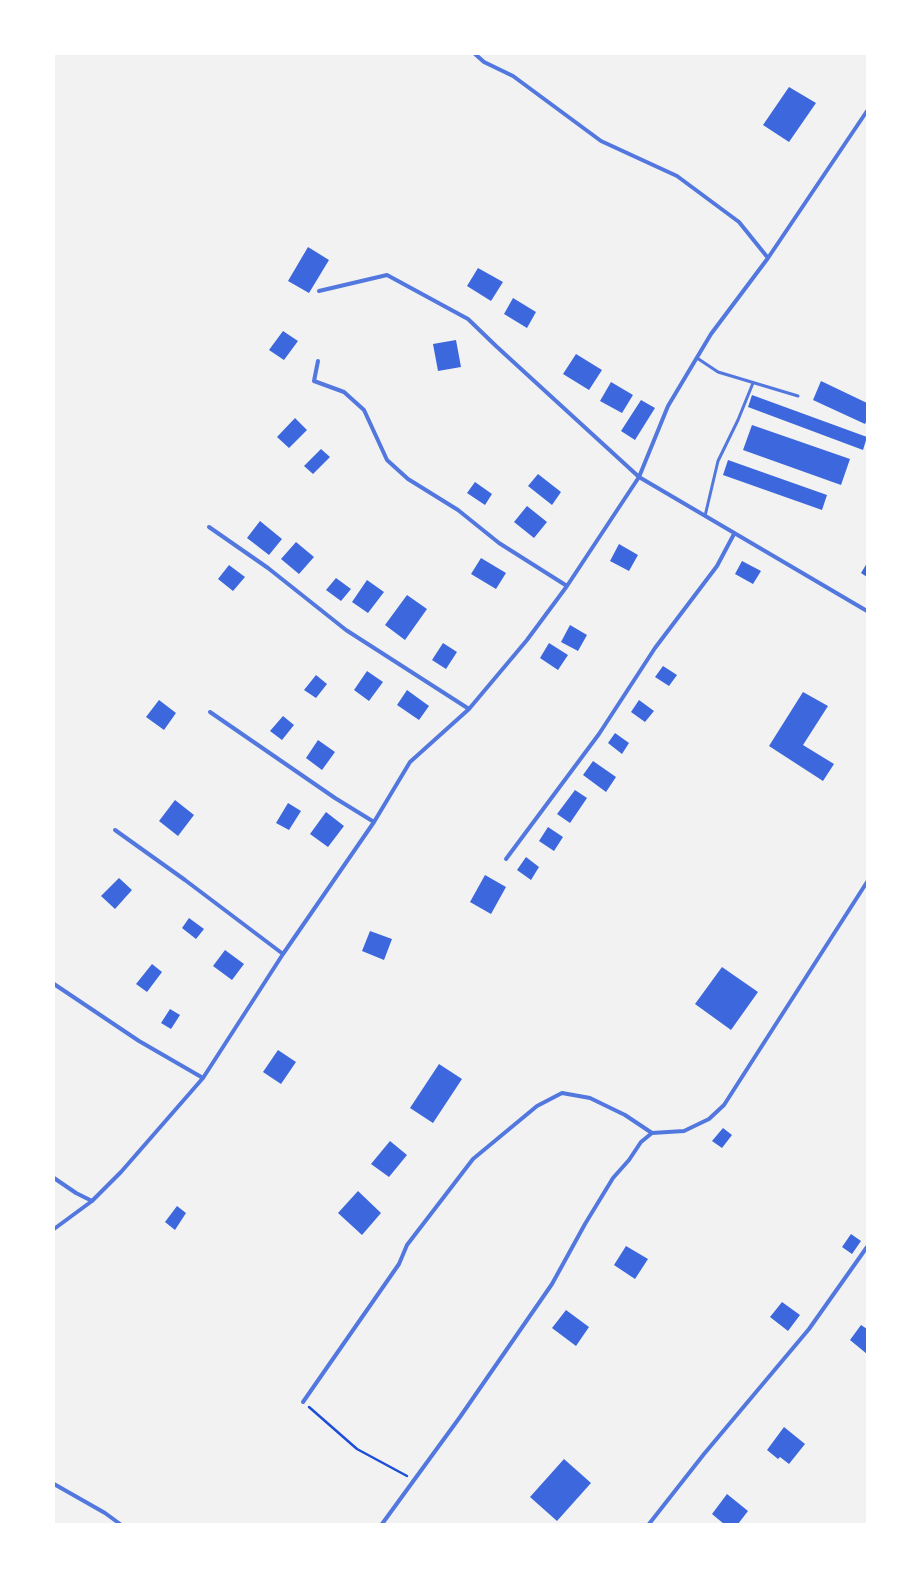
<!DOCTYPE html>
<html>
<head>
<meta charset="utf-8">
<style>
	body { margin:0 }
	#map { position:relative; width:921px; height:1578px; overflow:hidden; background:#f2f2f2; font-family:Helvetica,sans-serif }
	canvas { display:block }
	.frame { position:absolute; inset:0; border:55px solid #fff; pointer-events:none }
</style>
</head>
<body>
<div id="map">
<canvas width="921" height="1578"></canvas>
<div class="frame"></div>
</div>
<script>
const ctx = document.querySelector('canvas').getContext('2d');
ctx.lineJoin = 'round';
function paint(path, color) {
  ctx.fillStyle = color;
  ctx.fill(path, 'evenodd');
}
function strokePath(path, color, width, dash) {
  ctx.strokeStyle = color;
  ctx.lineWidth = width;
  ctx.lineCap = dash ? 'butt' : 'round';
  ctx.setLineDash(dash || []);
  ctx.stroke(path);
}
paint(new Path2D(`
	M789 87 816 103 789 142 763 125Z
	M308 247 329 260 309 293 288 281Z
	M478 268 503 282 491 301 467 286Z
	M513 298 536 312 527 328 504 314Z
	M283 331 298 341 284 360 269 350Z
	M456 340 461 367 438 371 433 344Z
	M576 354 602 370 589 390 563 374Z
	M821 381 867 403V420L865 424 813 400Z
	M611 382 633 395 622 413 600 401Z
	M752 395 867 437 863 450 748 407Z
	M641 400 655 408 635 440 621 431Z
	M295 418 307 430 289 448 277 437Z
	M752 425 850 459 841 485 743 450Z
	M321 449 330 457 313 474 304 466Z
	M728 460 827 495 822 510 723 475Z
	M538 474 561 492 552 505 528 486Z
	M475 482 492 494 485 505 467 493Z
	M527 506 547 522 534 538 514 522Z
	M260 521 282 539 269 555 247 538Z
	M296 542 314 557 299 574 281 559Z
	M619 544 638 555 629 571 610 561Z
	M481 558 506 573 496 589 471 574Z
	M742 561 761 571 753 584 735 574Z
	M867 563V577L861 573Z
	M229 565 245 577 233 591 218 579Z
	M336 578 351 589 341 601 326 590Z
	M367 580 384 592 368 613 352 602Z
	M407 595 427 609 405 640 385 625Z
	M570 625 587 635 578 651 561 642Z
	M443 643 457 652 446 669 432 660Z
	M549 643 568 655 558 670 540 658Z
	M663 666 677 675 669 686 655 677Z
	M367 671 383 682 369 701 354 690Z
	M316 675 327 684 316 698 304 690Z
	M407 690 429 706 419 720 397 705Z
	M803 692 828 706 803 745 834 764 823 781 769 746Z
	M159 700 176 713 164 730 146 717Z
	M639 700 654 711 645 722 631 712Z
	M283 716 294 725 282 740 270 731Z
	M615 733 629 743 622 754 608 743Z
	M318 740 335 752 322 770 306 758Z
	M593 761 616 777 606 792 583 775Z
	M575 790 587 798 570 823 557 814Z
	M175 800 194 815 178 836 159 821Z
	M288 803 301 811 289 830 276 823Z
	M326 812 344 826 328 847 310 834Z
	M548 827 563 837 554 851 539 841Z
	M526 857 539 867 531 880 517 870Z
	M485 875 506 887 491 914 470 902Z
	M119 878 132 890 115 909 101 896Z
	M189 918 204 929 196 939 182 928Z
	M370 931 392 939 384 960 362 951Z
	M225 950 244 964 232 980 213 966Z
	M152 964 162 972 147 992 136 984Z
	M722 967 758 992 731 1030 695 1004Z
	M170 1009 180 1015 171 1029 161 1023Z
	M278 1050 296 1062 281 1084 263 1072Z
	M439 1064 462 1079 433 1123 410 1108Z
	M723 1128 732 1135 722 1148 712 1141Z
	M390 1141 407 1155 389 1177 371 1164Z
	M358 1191 381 1213 362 1235 338 1213Z
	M177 1206 186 1213 175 1230 165 1222Z
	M851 1234 861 1241 852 1254 842 1247Z
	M626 1246 648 1259 635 1279 614 1265Z
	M782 1302 800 1315 788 1331 770 1317Z
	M566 1310 589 1327 576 1346 552 1328Z
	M861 1325 867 1329V1354L850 1340Z
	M784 1427 805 1444 789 1464 780 1457 778 1459 767 1450Z
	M564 1459 591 1483 557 1521 530 1497Z
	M727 1494 748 1511 738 1524H724L712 1514Z`), '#3d67dc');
strokePath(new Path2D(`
	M309 1407 357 1449 407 1476`), '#1d4ed8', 2.5);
strokePath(new Path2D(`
	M697 358 718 372 798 396
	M705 516 718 461 738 420 753 383`), '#5277de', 3);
strokePath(new Path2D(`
	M475 54 484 62 513 76 601 141 677 176 739 222 768 258
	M319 291 387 275 468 319 496 346 639 477 867 611
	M318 361 314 381 344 392 364 410 387 460 408 479 458 510 499 543 567 586
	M209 527 268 568 346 630 469 709
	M210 712 335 798 374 822
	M115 830 185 880 283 954
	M506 859 599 734 655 648 717 566 734 534
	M54 984 139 1041 203 1078
	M54 1178 76 1193 92 1201
	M54 1229 92 1201 121 1172 203 1078 283 954 374 822 410 762 469 709 527 640 567 586 639 477 668 406 711 334 768 258 867 111
	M303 1402 399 1264 407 1245 473 1159 537 1106 562 1093 590 1098 625 1115 652 1133
	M54 1484 105 1513 120 1524
	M382 1524 460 1417 552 1284 585 1224 613 1178 629 1160 641 1142 652 1133 684 1131 709 1119 724 1105 867 882
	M649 1524 704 1454 809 1329 867 1247`), '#5277de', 4);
</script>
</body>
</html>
